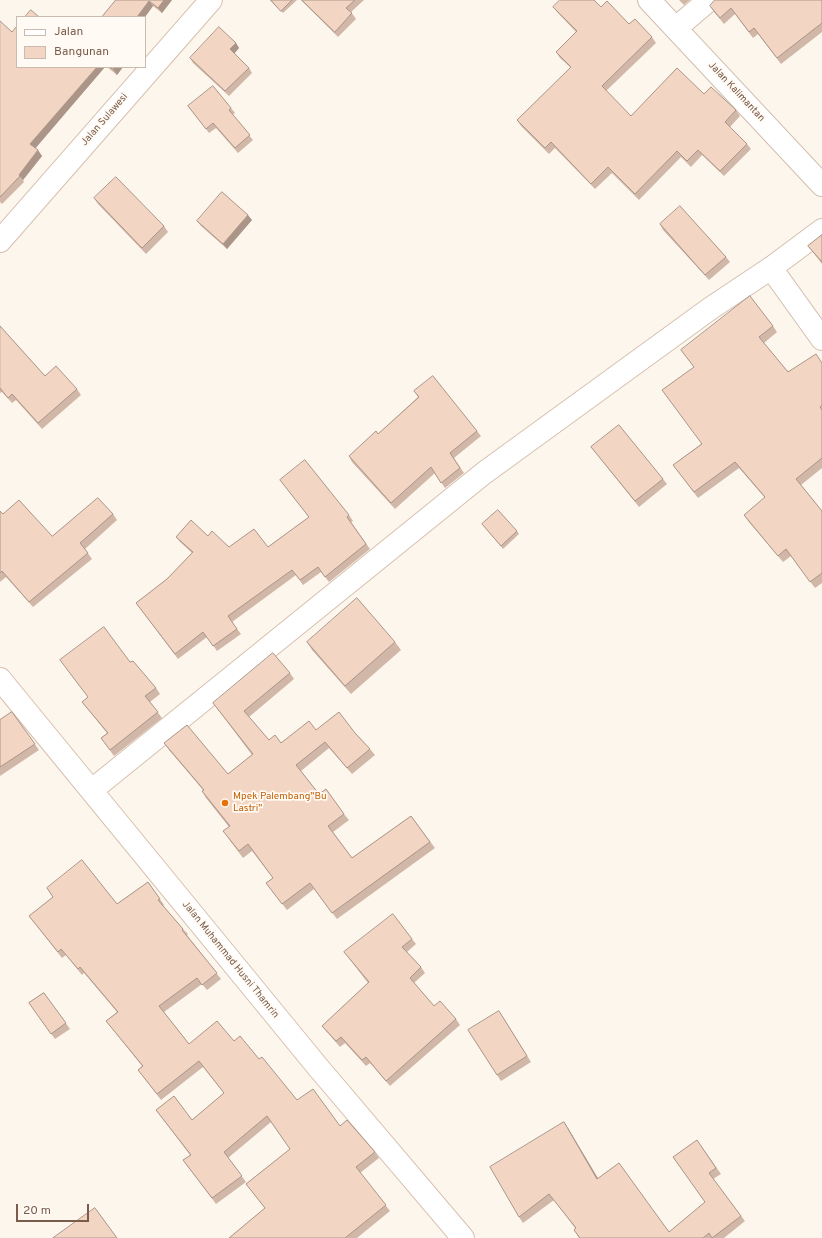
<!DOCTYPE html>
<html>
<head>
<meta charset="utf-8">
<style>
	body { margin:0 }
	#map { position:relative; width:822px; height:1238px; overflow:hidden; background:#fdf6ec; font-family:Overpass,sans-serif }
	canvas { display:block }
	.legend { position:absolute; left:16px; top:16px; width:130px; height:52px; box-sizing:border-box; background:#fffaf3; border:1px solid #cabbb1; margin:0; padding:5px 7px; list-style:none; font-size:12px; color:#7a5c4d }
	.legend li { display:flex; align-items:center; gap:8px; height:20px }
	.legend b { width:20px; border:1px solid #cabbb1 }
	.scale { position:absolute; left:16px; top:1204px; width:73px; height:18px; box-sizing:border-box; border:2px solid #7a5c4d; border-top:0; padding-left:5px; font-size:12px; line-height:14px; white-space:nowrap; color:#7a5c4d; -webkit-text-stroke:3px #fffaf3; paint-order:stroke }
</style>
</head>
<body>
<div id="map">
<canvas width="822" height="1238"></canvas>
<ul class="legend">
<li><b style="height:5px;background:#fff"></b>Jalan</li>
<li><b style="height:11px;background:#f3d5c3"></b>Bangunan</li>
</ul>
<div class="scale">20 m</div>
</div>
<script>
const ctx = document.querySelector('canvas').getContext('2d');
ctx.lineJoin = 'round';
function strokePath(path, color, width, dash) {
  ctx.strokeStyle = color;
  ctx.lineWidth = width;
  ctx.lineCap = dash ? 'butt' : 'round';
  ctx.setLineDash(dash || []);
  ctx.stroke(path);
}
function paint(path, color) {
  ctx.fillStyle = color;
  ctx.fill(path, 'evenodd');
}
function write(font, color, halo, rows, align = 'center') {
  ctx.font = font + ' Overpass,sans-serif';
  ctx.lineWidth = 3.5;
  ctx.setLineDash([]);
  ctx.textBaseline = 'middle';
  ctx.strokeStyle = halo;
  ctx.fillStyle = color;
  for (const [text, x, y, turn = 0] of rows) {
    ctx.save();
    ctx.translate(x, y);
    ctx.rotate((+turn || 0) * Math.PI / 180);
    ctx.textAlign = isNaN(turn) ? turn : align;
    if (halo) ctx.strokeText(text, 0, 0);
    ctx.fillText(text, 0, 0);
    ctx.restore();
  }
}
const street = new Path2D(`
	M649 0 822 185
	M676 28 709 0
	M771 268 822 339`);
const secondary = new Path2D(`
	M0 241 211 0
	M0 679 317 1066 463 1238
	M92 790 484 473 711 308 771 268 822 230`);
strokePath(street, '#d1beb0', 24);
strokePath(secondary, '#d6c0b0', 24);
strokePath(street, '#fff', 22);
strokePath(secondary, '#fff', 22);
paint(new Path2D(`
	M116 0H172L162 13 153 6 145 17H102Z
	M270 0H297L283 13Z
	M301 0H364L351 12 356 19 338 37Z
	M679 0H690L684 5Z
	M822 0V32L781 64 758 34 753 38 735 14 724 24 714 12 710 6Z
	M553 7H601L652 37 656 43 606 91 631 116 704 94 736 110 740 116 730 127 747 144 751 149 724 176 702 155 691 167 681 157 639 200 612 173 595 189 555 148 549 154 521 126 517 120 571 68 560 58 556 52 576 32 557 12Z
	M0 21 17 67H105L35 148 42 156 23 180 24 182 2 204 0 202Z
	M236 43 239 48 234 53 249 68 252 73 229 96 193 63 190 58Z
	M107 67H123L117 75Z
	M188 106 231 108 235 113 232 115 253 140 238 153 216 128 209 133Z
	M94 198 164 226 168 232 146 254 98 204Z
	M252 220 227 249 201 226 197 221Z
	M660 224 726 257 730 262 709 280 663 230Z
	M822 235V264L808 246Z
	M0 326 45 376 77 389 81 395 42 429 16 400 12 403 2 392 0 393Z
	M773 326 777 332 764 343 788 372 822 363V468L801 485 822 511V583L815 588 791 556 783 562 748 521 744 515 765 498 739 468 698 498 673 465 701 444 694 367 681 350Z
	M414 391 477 431 481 436 454 458 464 473 445 488 435 473 395 509 352 462 349 456 378 434 418 397Z
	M591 447 663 479 667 484 639 507Z
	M280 480 349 515 353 521 351 522 370 549 329 582 321 572 303 585 296 575 232 622 241 634 217 651 207 637 178 659 136 603 167 579 192 553 180 542 176 537 208 536 229 547H268L309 517Z
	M0 511 3 514 52 536 113 514 117 520 85 549 92 559 33 607 6 577 0 582Z
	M482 524 517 531 519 534 503 549Z
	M307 642H395L401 650 351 694 312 650Z
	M130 662 156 688 160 694 150 702 162 718 114 756 101 738 107 733 82 702Z
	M290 673 294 679 249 717 269 740 281 743 316 730 355 733 370 749 375 755 352 774 329 748 301 771 319 794 344 814 349 820 333 832 352 858 411 816 435 848 337 919 314 889 287 910 266 883 273 878 252 851 243 858 228 838 229 827 206 798 202 791 203 790 169 750 164 743 228 774 252 755 213 703Z
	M12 712 39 750 0 776V720Z
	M148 882 164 905 163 906 183 929 188 934 187 935 221 979 207 990 202 984 164 1012 189 1044 234 1041 259 1059 297 1100 340 1126 375 1152 379 1158 360 1173 390 1211 357 1238H229L265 1208 246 1184 290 1149 271 1122 228 1158 246 1182 216 1204 183 1160 190 1155 156 1110 192 1120 224 1093 203 1067 161 1100 138 1070 142 1066 106 1021 117 1012 84 973 82 975 66 955 62 958 29 916 53 897 47 888 117 904Z
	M412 939 416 944 407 952 421 967 425 973 414 983 434 1006 456 1019 460 1025 390 1086 370 1063 366 1066 345 1043 340 1047 326 1031 322 1026 368 983 344 952Z
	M44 993 70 1029 55 1039 29 1003Z
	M503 1017 531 1062 501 1081 497 1075Z
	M568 1128 598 1179 669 1232 705 1203 697 1140 721 1174 713 1179 745 1221 724 1238H579L574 1230 575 1228 554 1200 523 1223 519 1217Z`), '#d1b7a8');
paint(new Path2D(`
	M164 0H172L162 13 158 8Z
	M149 1 153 6 145 17H137Z
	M236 43 239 48 234 54 230 49Z
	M97 67H105L34 150 30 144Z
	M115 67H123L117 75 113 69Z
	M38 150 42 156 23 180 19 175Z
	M248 215 252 220 227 249 223 244Z
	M564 1122 568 1128 602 1185 597 1179Z`), '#aa9588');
const building = new Path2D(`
	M116 0H164L158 8 149 1 137 17H102Z
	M271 0H292L281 11Z
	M302 0H355L346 8 352 13 335 32Z
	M560 0H594L601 7 607 1 629 24 635 19 652 37 602 86 631 116 677 68 704 94 711 87 736 110 725 122 747 144 720 171 698 150 687 161 677 151 635 194 608 167 591 184 551 142 545 148 517 120 571 67 556 52 577 31 553 7Z
	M715 0H822V23L777 58 754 28 749 32 731 8 720 18 710 6Z
	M31 10 39 17H25Z
	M0 21 12 32 17 26V67H97L30 144 38 150 19 175 20 176 0 197Z
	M219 27 236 43 230 49 249 68 225 91 190 58Z
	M110 67H115L113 69Z
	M213 86 231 108 229 110 250 135 235 148 213 123 206 129 188 106Z
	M116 177 164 226 142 248 94 198Z
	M222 192 248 215 223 244 197 221Z
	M680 206 726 257 705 275 660 224Z
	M822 235V262L808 246Z
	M750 296 773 326 759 337 788 372 816 354 822 363V405L820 407 822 410V458L796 479 822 511V573L810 582 786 549 778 556 744 515 765 497 735 462 694 492 673 465 702 444 662 390 694 367 681 350Z
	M0 326 45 376 56 366 77 389 38 423 12 394 8 398 0 388Z
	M433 376 477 431 450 453 460 468 441 483 431 467 391 503 349 456 376 431 378 434 419 397 414 391Z
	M619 425 663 479 635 501 591 447Z
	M305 460 349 515 347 517 366 544 325 577 318 567 300 580 292 570 228 616 237 629 213 646 203 632 175 654 136 603 167 579 193 552 176 537 191 520 208 536 212 531 229 547 254 529 268 547 309 517 280 480Z
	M98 498 113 514 80 543 88 553 29 602 2 571 0 573V511L3 514 19 500 52 536Z
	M498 510 517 531 501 546 482 524Z
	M357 598 395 642 345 686 307 642Z
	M104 627 130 662 133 661 156 688 145 696 158 712 110 750 101 738 108 733 82 702 88 697 60 660Z
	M273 653 290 673 244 711 269 740 275 735 281 743 309 721 316 730 339 712 355 733 370 749 347 768 325 742 296 765 319 794 326 789 344 814 328 826 352 858 411 816 430 842 332 913 310 883 282 904 266 883 273 878 248 844 239 851 223 831 230 826 202 791 204 790 164 743 187 725 228 774 253 754 213 703Z
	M12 712 35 744 0 767V720Z
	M82 860 117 904 148 882 160 899 158 900 183 929 182 930 217 973 202 985 197 978 159 1006 189 1044 217 1021 234 1041 240 1036 259 1059 262 1057 297 1100 313 1089 340 1126 347 1120 375 1152 356 1167 386 1205 345 1238H229L265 1208 246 1184 290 1149 267 1116 224 1152 242 1176 212 1198 183 1160 191 1155 156 1110 174 1096 192 1120 224 1093 199 1061 157 1094 138 1070 143 1066 106 1021 118 1012 80 967 78 969 61 949 58 952 29 916 53 897 47 888Z
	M393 914 412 939 402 947 421 967 410 978 434 1006 440 1001 456 1019 386 1081 366 1057 362 1060 341 1037 336 1041 322 1026 369 982 344 952Z
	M44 993 66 1023 51 1034 29 1003Z
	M499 1011 527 1056 497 1075 468 1030Z
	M564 1122 597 1179 619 1163 669 1232 705 1202 673 1157 697 1140 716 1168 709 1173 741 1216 712 1238 709 1233 703 1238H580L574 1230 576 1228 549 1194 519 1217 490 1167Z
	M95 1208 117 1238H53Z`);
paint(building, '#f3d5c3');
strokePath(building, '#aa9588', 1);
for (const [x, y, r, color] of [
	[225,803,4,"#e8710a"]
]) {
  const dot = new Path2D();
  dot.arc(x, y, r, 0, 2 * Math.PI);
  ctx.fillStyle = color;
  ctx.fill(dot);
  strokePath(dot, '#fffaf3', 1.5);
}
write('10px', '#7a5c4d', '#fffaf3', [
	["Jalan Kalimantan",736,92,47],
	["Jalan Sulawesi",105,120,-49],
	["Jalan Muhammad Husni Thamrin",230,960,51]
]);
write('10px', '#c56008', '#fffaf3', [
	["Mpek Palembang\"Bu",233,797],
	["Lastri\"",233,809]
], 'left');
</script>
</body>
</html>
